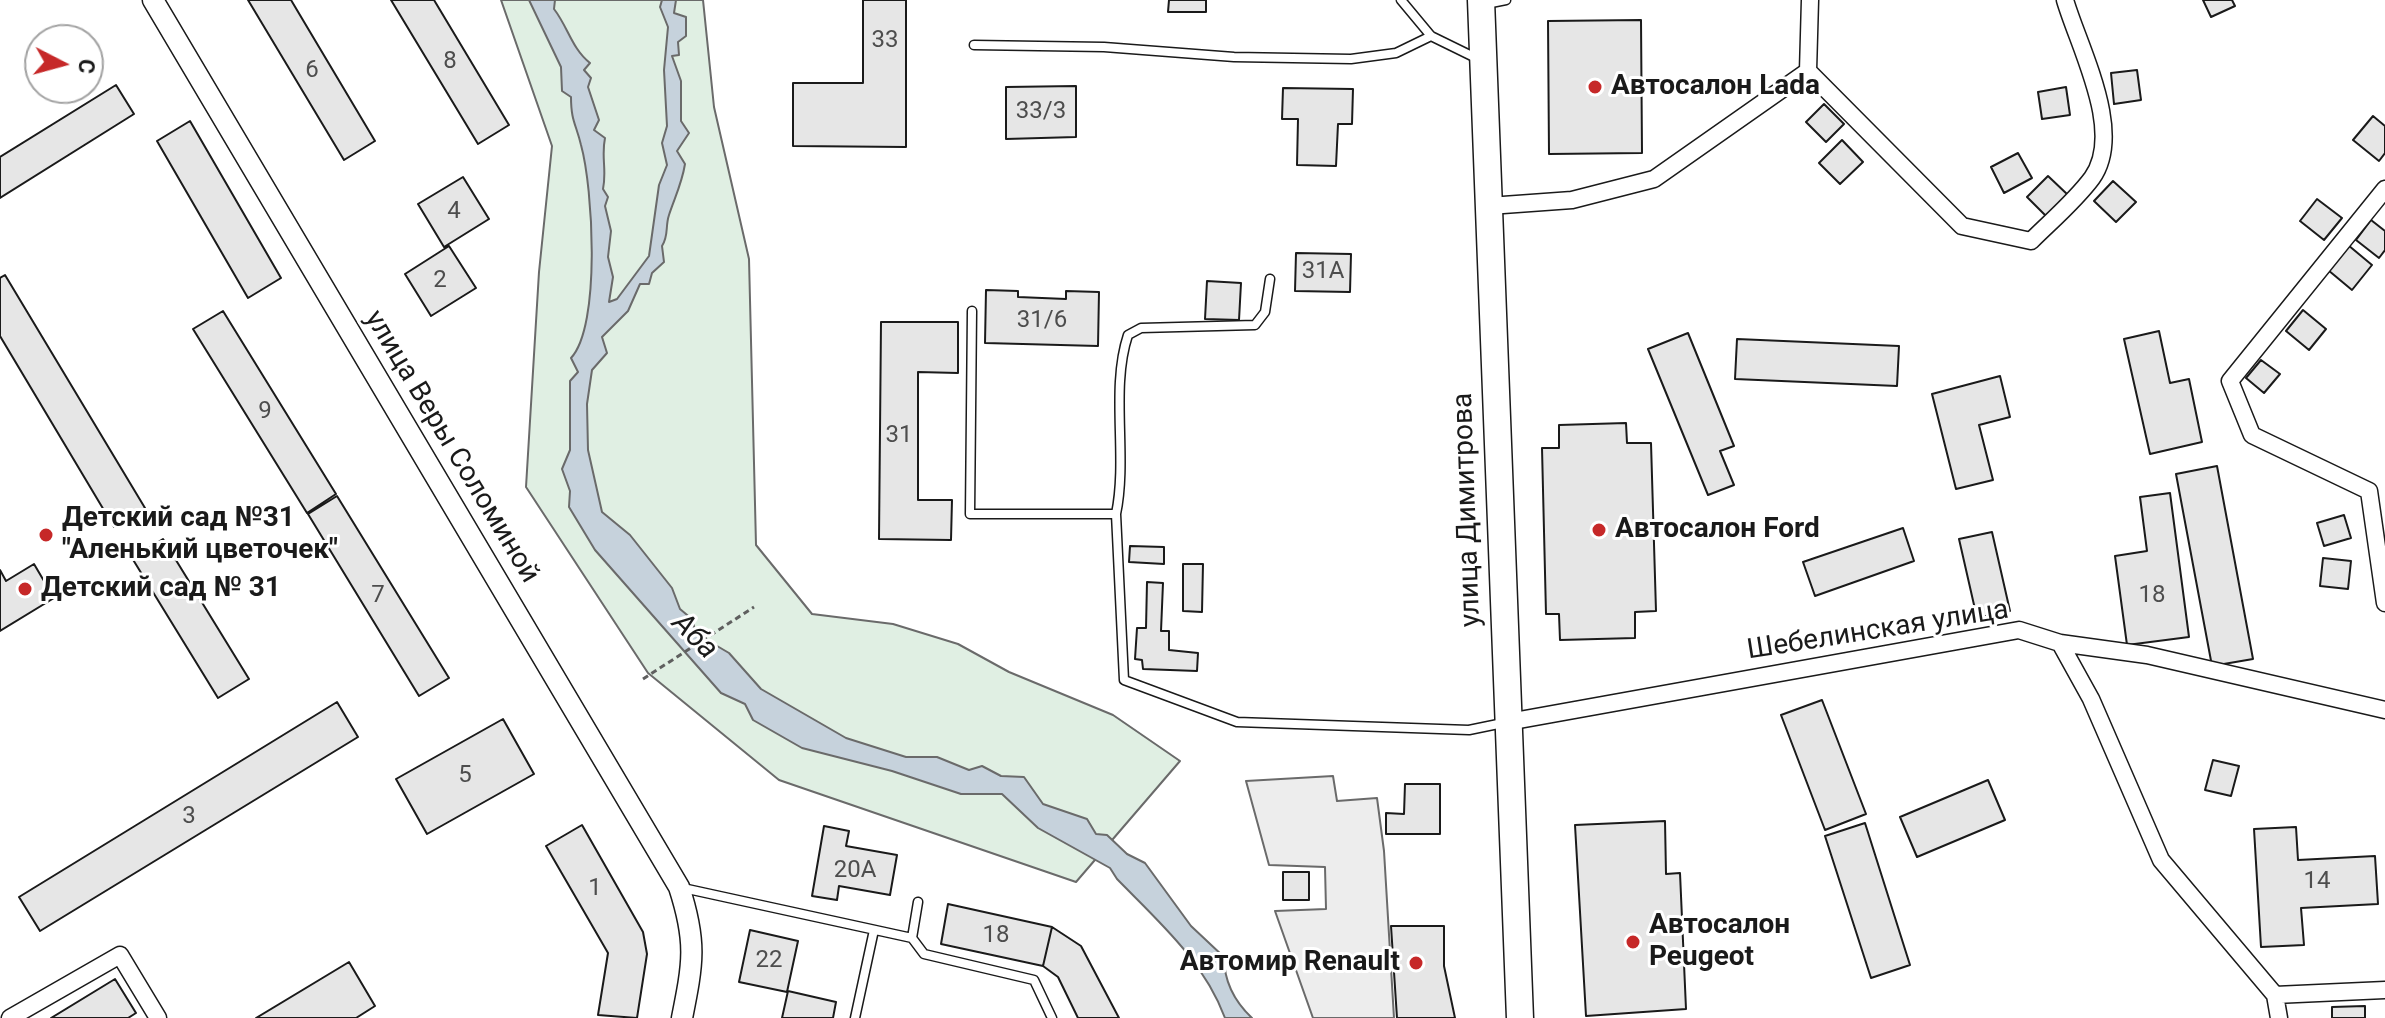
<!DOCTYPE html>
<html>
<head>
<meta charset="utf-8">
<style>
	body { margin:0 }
	#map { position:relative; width:2385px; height:1018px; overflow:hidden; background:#fff; font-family:Roboto,sans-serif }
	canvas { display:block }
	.north { position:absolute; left:24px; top:24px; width:80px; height:80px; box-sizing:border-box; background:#fff; border:2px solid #a3a3a3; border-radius:50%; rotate:96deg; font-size:22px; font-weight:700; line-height:32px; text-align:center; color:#1a1a1a }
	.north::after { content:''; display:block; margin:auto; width:28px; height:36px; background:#c62828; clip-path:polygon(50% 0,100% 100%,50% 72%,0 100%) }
</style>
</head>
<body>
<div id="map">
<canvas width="2385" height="1018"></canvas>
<div class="north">С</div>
</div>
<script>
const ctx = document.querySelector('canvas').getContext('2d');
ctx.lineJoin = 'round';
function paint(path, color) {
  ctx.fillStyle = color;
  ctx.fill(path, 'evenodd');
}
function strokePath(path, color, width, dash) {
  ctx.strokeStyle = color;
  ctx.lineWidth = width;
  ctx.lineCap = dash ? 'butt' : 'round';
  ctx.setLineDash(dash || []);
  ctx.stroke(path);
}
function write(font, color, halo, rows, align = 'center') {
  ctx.font = font + ' Roboto,sans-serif';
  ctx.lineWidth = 6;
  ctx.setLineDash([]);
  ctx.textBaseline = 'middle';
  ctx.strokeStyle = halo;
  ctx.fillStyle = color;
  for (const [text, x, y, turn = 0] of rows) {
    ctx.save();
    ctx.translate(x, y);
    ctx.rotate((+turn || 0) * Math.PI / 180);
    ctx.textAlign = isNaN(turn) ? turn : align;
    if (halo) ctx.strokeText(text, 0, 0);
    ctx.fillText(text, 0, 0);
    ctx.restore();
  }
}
const green = new Path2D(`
	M501 0H703L714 107 749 259 756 545 812 614 893 624 958 644 1009 672 1113 715 1180 761 1076 882 779 780 648 673 526 487 539 272 552 146Z`);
paint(green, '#e0efe3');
strokePath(green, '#6a6a6a', 2);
const parking = new Path2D(`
	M1333 776 1337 801 1377 798 1384 851 1394 1018H1313L1275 911 1326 909 1325 867 1269 865 1246 781Z`);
paint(parking, '#ededed');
strokePath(parking, '#6a6a6a', 2);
const water = new Path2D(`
	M529 0H555L554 9C568 27 572 49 590 63L584 70 591 78 588 87 599 120 594 130 605 138C601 157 607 170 603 189L608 197 605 206 611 231 608 257 613 277 609 302 617 299 649 256 659 185 667 165 662 143 667 126 664 70 668 27 660 7 662 0H676L674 13 686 17V36L678 42 679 55 672 56 681 81V121L689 133 677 151 685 164C682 183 675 197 669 215 665 227 669 235 662 246L664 262 652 273 649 284H640L628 311 602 337 607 353 592 370 587 404 588 450 602 512 630 535 672 588 680 609 693 620 695 633 729 653 761 689 846 738 906 757H937L969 770 982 766 1001 776 1024 777 1043 804 1087 819 1096 834 1107 835 1127 854 1145 863 1191 926 1224 957C1224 982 1234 1001 1252 1018H1225C1204 961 1158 921 1117 879L1110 868 1038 828 1002 794H961L892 771 802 748 753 720 745 704 721 693 595 550 569 507 570 491 562 469 570 450V381L578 372 571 358C601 326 593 188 581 145 576 124 571 121 571 97L562 91 561 67Z`);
paint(water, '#c6d2dc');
strokePath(water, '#6a6a6a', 2);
const building = new Path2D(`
	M248 0H291L375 141 344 160Z
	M391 0H434L509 125 478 144Z
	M863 0H906V147L793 146V83H863Z
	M1169 0H1206V12H1168Z
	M2203 0H2232L2235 6 2211 17Z
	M1641 20 1642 153 1549 154 1548 21Z
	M2137 70 2141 100 2114 104 2111 73Z
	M116 85 134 114 0 198V157Z
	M1076 86V137L1006 139V87Z
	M2066 87 2070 115 2042 119 2038 92Z
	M1283 88 1353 89 1352 124H1338L1336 166 1297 165 1298 119H1282Z
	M1824 104 1844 124 1826 142 1806 122Z
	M2373 116 2385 126V153L2379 161 2353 140Z
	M190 121 281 278 248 298 157 141Z
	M1842 140 1863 162 1840 184 1819 163Z
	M2018 153 2032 178 2004 193 1991 167Z
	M2048 176 2068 195 2047 217 2027 197Z
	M463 177 489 219 444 247 418 204Z
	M2113 181 2136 202 2116 222 2094 201Z
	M2317 199 2342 218 2324 240 2300 221Z
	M2371 220 2385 231V250L2379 258 2356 240Z
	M2348 245 2372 265 2352 290 2328 270Z
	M449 246 476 288 431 316 405 274Z
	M1296 253 1351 254 1350 292 1295 291Z
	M5 275 145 508 114 527 0 336V278Z
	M1207 281 1241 283 1239 320 1205 319Z
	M986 290 1018 291V297L1066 299V291L1099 292 1098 346 985 343Z
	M2303 310 2326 329 2309 350 2286 331Z
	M223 311 336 494 307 513 193 329Z
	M881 322H958V373L918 372V500H952L951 540 879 539Z
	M2159 331 2170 383 2189 379 2202 442 2150 454 2124 339Z
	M1688 333 1734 446 1720 451 1734 485 1708 495 1648 349Z
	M1737 339 1899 346 1897 386 1735 379Z
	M2261 360 2280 374 2264 393 2246 378Z
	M2000 376 2010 417 1979 425 1993 480 1956 489 1932 394Z
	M1626 423 1627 443H1651L1656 611 1635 612V638L1560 640 1559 614H1546L1542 448H1559V425Z
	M2217 466 2253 659 2212 666 2176 474Z
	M2170 493 2189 637 2127 645 2115 556 2147 551 2140 497Z
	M337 496 449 678 419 696 308 514Z
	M2344 515 2351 538 2324 546 2317 523Z
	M1903 528 1914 561 1815 596 1803 562Z
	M1992 532 2010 611 1977 618 1959 539Z
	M163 539 249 679 218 698 132 558Z
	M1130 546 1164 547V564L1129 562Z
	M2323 558 2351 561 2348 589 2320 586Z
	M34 564 54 598 0 631V570L6 581Z
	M1183 564H1203L1202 612 1183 611Z
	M1147 582 1163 583 1161 631H1169V650L1198 653 1197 671 1143 669 1142 660 1135 659 1137 628H1146Z
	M1822 700 1866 814 1825 830 1781 715Z
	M337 702 358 737 40 931 19 897Z
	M503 719 534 774 427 834 396 779Z
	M2213 760 2239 766 2231 796 2205 790Z
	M1988 780 2005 820 1917 857 1900 817Z
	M1405 784H1440V834H1386V813L1404 814Z
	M1665 821 1666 874 1680 873 1686 1009 1586 1016 1575 825Z
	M1865 823 1910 965 1871 978 1825 836Z
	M582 825 643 932 647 954 637 1018 598 1015 608 953 546 846Z
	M824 826 849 831 846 846 897 855 890 895 839 886 837 900 812 896Z
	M2296 827 2298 860 2375 856 2378 904 2301 908 2304 945 2261 947 2254 829Z
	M1283 872H1309V900H1283Z
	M948 904 1052 927 1043 966 941 944Z
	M1391 926H1444V966L1455 1018H1397Z
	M1052 927 1081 946 1119 1018H1078L1058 977 1043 966Z
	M750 930 798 941 787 992 739 982Z
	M349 962 375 1006 356 1018H256Z
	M115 979 136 1013 128 1018H51Z
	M788 991 836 1002 833 1018H782Z
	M2365 1006V1018H2332V1007Z`);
paint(building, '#e6e6e6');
strokePath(building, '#1a1a1a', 2);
const service = new Path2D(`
	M1401 0 1431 36 1478 59
	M1486 4 1506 0
	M974 45 1104 47 1234 57 1351 59 1396 53 1431 36
	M972 311 970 514H1116L1124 680 1237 722 1469 730 1503 723
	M1116 514C1128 456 1110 389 1128 335L1141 328 1255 325 1265 312 1270 279
	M683 888 912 938
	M918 902 912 938 924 954 1034 980 1052 1018
	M855 1018 874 930`);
const minor = new Path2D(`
	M1808 71 1810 0
	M2385 189 2230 381 2252 435 2369 491 2385 603
	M1489 206 1572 200 1654 179 1808 71 1962 226 2031 241C2051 221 2075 201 2092 178 2125 132 2079 48 2065 0
	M2060 643 2147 655 2385 710
	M1508 722 2019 630 2060 643 2091 699 2161 860 2275 995 2279 1018
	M2275 995 2385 990
	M10 1018 120 955 158 1018`);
const tertiary = new Path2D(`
	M153 0 679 887C697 942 693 963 682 1018`);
const primary = new Path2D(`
	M1481 0 1520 1018`);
strokePath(service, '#1a1a1a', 11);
strokePath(minor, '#1a1a1a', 19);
strokePath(tertiary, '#1a1a1a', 23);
strokePath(primary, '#1a1a1a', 29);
strokePath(new Path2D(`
	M643 679 754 607`), '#5f5f5f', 3, [6, 4]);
strokePath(service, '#fff', 8);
strokePath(minor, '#fff', 16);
strokePath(tertiary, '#fff', 20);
strokePath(primary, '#fff', 26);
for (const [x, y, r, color] of [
	[1595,87,8,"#c62828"],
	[1599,530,8,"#c62828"],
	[46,535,8,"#c62828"],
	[25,589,8,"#c62828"],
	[1633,942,8,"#c62828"],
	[1416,963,8,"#c62828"]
]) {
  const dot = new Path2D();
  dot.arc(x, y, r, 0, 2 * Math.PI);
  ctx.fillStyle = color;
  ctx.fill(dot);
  strokePath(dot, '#fff', 3);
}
write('24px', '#4d4d4d', null, [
	["33",885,41],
	["8",450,62],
	["6",312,71],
	["33/3",1041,112],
	["4",454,212],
	["31А",1323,272],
	["2",440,281],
	["31/6",1042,321],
	["9",265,412],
	["31",899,436],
	["7",378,596],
	["18",2152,596],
	["5",465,776],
	["3",189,817],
	["20А",855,871],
	["14",2317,882],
	["1",595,889],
	["18",996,936],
	["22",769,961]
]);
write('bold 28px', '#1a1a1a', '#fff', [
	["Автосалон Lada",1611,87],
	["Детский сад №31",62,519],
	["\"Аленький цветочек\"",62,551],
	["Автосалон Ford",1615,530],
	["Детский сад № 31",41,589],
	["Автосалон",1649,926],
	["Peugeot",1649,958],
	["Автомир Renault",1400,963,"right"]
], 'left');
write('28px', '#1a1a1a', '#fff', [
	["улица Веры Соломиной",451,447,59],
	["улица Димитрова",1468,510,-92],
	["Шебелинская улица",1878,631,-9]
]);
write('italic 30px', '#1a1a1a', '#fff', [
	["Аба",694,637,45]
]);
</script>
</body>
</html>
